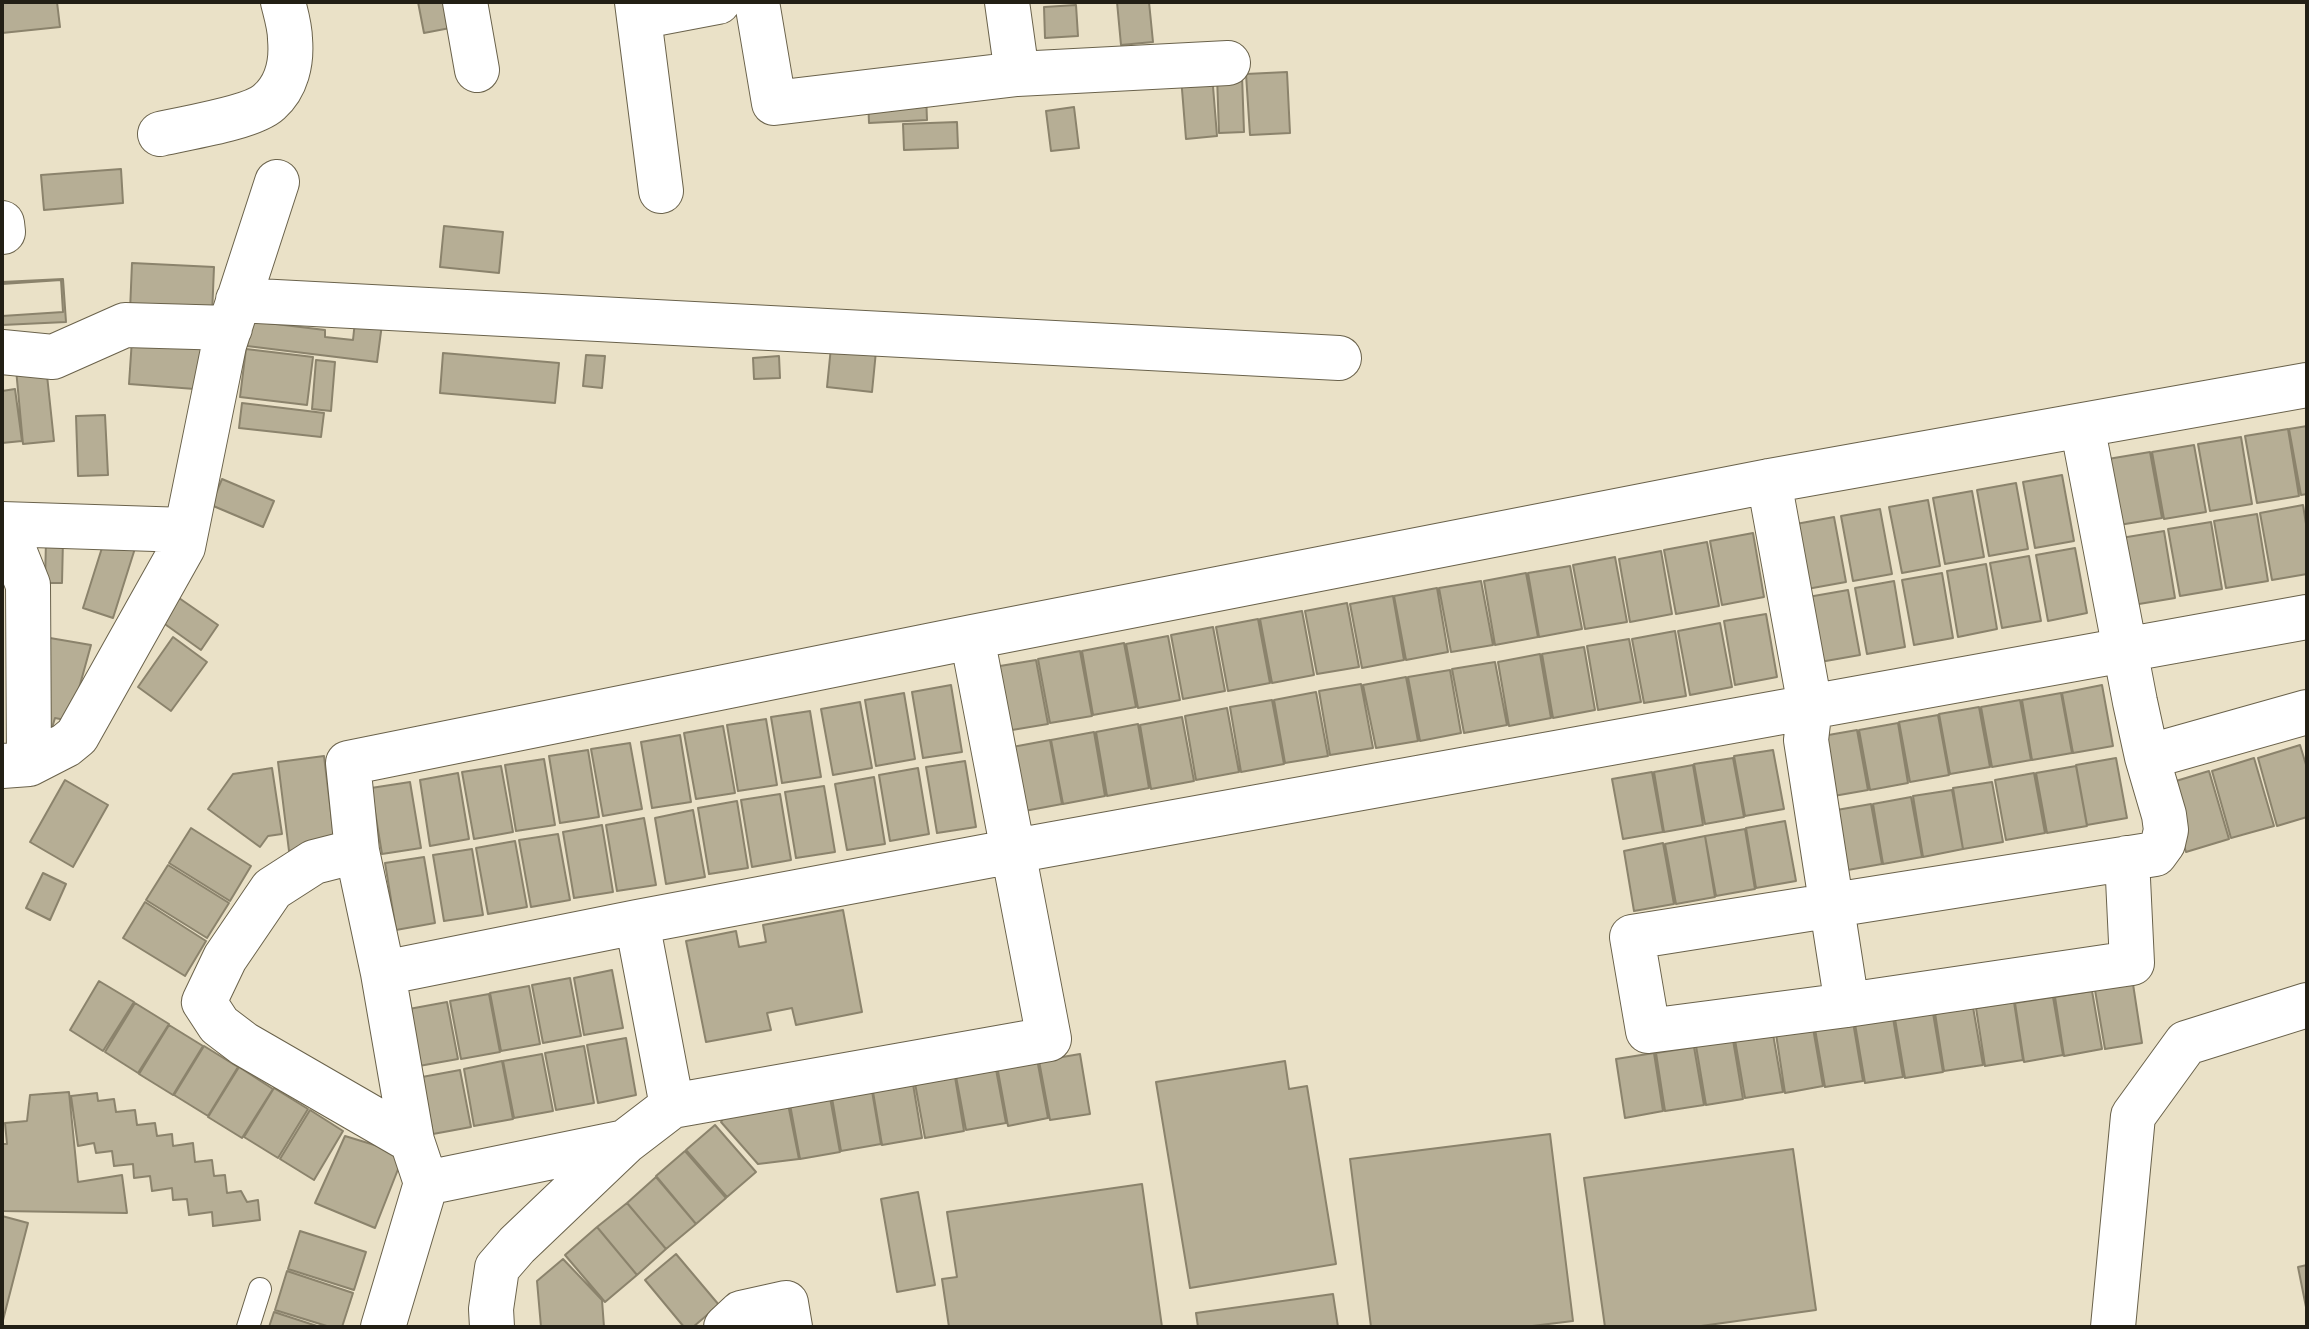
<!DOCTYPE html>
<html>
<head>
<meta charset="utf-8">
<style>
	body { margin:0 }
	#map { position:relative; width:2309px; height:1329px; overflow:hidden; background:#eae1c7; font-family:"PT Sans",sans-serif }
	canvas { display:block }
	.frame { position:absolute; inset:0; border:4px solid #221f15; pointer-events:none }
</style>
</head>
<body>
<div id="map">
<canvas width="2309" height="1329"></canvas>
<div class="frame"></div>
</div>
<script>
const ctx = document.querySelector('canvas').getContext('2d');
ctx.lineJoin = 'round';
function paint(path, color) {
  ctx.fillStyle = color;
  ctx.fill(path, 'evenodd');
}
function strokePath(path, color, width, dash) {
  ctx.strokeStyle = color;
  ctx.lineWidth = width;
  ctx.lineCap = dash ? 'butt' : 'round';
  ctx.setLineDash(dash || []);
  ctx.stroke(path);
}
const building = new Path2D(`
	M2 2H57L60 27 2 33Z
	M418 2H445L450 28 424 33Z
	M1117 2H1149L1153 42 1121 45Z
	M1076 5 1078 36 1045 38 1044 7Z
	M1287 72 1290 133 1250 135 1246 74Z
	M1212 74 1217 136 1186 139 1181 77Z
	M1242 75 1244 132 1219 133 1217 76Z
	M926 94 927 120 869 123 868 96Z
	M1074 107 1079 148 1051 151 1046 111Z
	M957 122 958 148 904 150 903 124Z
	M121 169 123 203 44 210 41 175Z
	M444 226 503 232 499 273 440 267Z
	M132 263 214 267 212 315 130 311Z
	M63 279 66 322 2 325V282Z
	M61 280 63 312 2 316V284Z
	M251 321 325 330V337L353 340 355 321 382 324 377 362 247 346Z
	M132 339 212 346 208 390 129 384Z
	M831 347 876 351 872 392 827 387Z
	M246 349 313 357 307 405 240 397Z
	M443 353 559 363 555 403 440 393Z
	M586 355 605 356 602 388 583 386Z
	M779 356 780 378 754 379 753 358Z
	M316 360 335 362 331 411 312 409Z
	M46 366 54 441 23 444 16 369Z
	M15 389 22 441 2 443V391Z
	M242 403 324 413 321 437 239 428Z
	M105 415 108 475 78 476 76 416Z
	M2307 426V494L2301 495 2289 429Z
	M2288 429 2299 496 2257 503 2245 436Z
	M2241 437 2252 504 2210 511 2198 444Z
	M2194 445 2206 512 2164 519 2152 452Z
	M2150 452 2162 518 2119 525 2108 459Z
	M2062 475 2074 541 2035 548 2023 482Z
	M222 479 274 501 263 527 211 505Z
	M2016 483 2028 549 1989 556 1977 490Z
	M1972 491 1984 557 1945 564 1933 498Z
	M1928 500 1940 566 1902 573 1889 507Z
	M2303 505 2307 530V574L2272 580 2260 513Z
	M1880 509 1892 574 1853 581 1841 516Z
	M2257 514 2268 581 2226 588 2214 521Z
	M1834 517 1846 582 1807 589 1796 524Z
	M2211 522 2222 589 2180 596 2168 529Z
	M2164 531 2175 598 2133 605 2121 538Z
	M107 532 137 542 113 618 83 608Z
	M1753 533 1764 597 1722 605 1710 541Z
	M46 540H63L62 583H45Z
	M1707 542 1719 606 1676 614 1664 550Z
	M2075 548 2087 613 2048 621 2036 555Z
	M1661 551 1672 614 1630 622 1619 559Z
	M2029 556 2041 621 2002 628 1990 563Z
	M1615 557 1627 622 1585 629 1573 565Z
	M1986 564 1997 629 1958 637 1947 571Z
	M1570 566 1582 629 1539 637 1528 573Z
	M1526 573 1538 637 1495 645 1484 581Z
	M1942 573 1953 638 1914 645 1902 580Z
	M1481 581 1493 645 1451 652 1439 588Z
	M1894 581 1905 647 1867 654 1855 588Z
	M1437 588 1448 652 1406 660 1394 596Z
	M1848 590 1860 655 1820 662 1808 597Z
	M1393 596 1404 660 1362 668 1350 604Z
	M179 598 218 625 201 650 162 622Z
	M1347 603 1359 667 1317 674 1305 611Z
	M1302 611 1314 675 1272 683 1260 619Z
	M1766 614 1777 677 1735 685 1724 621Z
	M1258 619 1270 683 1228 691 1216 627Z
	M1720 623 1732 687 1690 695 1678 631Z
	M1213 627 1225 691 1183 699 1171 635Z
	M1675 631 1686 696 1644 703 1632 639Z
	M1168 636 1180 700 1138 708 1126 644Z
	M173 637 207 662 171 711 138 687Z
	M50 638 91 645 70 721 55 718 52 728 38 725Z
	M1629 639 1641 702 1598 710 1587 646Z
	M1124 643 1136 707 1093 715 1082 651Z
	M1584 647 1595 710 1553 718 1542 654Z
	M1080 651 1092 716 1050 723 1038 659Z
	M1540 654 1551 718 1509 726 1498 662Z
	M1036 660 1048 724 1006 731 994 667Z
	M1495 662 1507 725 1464 733 1452 669Z
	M1450 670 1461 733 1420 741 1408 677Z
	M1406 677 1418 741 1376 748 1363 685Z
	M1361 684 1373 748 1330 755 1319 691Z
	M951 685 962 752 923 758 912 692Z
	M2102 685 2113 746 2073 753 2062 693Z
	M1316 692 1328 756 1285 763 1274 700Z
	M904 693 915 759 876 766 865 700Z
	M2061 693 2072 753 2032 760 2022 700Z
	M1272 700 1284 764 1241 772 1230 707Z
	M2020 700 2031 760 1992 767 1981 707Z
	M860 702 872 768 833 775 821 709Z
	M1979 707 1990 767 1950 774 1939 714Z
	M1227 708 1239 772 1196 780 1185 716Z
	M810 711 821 777 782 783 771 717Z
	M1938 715 1949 775 1910 782 1899 722Z
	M1182 717 1194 781 1151 789 1140 725Z
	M766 719 777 785 738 791 727 725Z
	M1898 723 1908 783 1870 790 1859 730Z
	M1138 724 1149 788 1107 796 1096 732Z
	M723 726 735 793 696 799 684 733Z
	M1857 730 1868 790 1828 797 1817 737Z
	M1094 732 1105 796 1063 804 1051 740Z
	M680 735 691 802 652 808 641 742Z
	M1050 740 1062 804 1019 812 1007 748Z
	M630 743 642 809 603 816 591 749Z
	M2300 745 2307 768V817L2277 826 2258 758Z
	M588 750 599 817 560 823 549 756Z
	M1773 750 1784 809 1745 816 1734 756Z
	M324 756 335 846 289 851 278 762Z
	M1733 758 1744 817 1705 824 1694 764Z
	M2116 758 2127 818 2087 825 2076 765Z
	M2254 758 2274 826 2231 838 2212 771Z
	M544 759 555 825 516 831 505 765Z
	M965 761 976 827 937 833 926 767Z
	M1693 765 1703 825 1664 832 1654 772Z
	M501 766 513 832 474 839 462 772Z
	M2076 766 2087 826 2047 833 2036 773Z
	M272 768 282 834 268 836 260 847 208 809 233 774Z
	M918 768 929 834 890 841 879 775Z
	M2209 771 2229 839 2186 852 2166 784Z
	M1652 772 1663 832 1623 839 1612 779Z
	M458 773 469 839 430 846 420 780Z
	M2034 773 2045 833 2006 840 1995 780Z
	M874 777 885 844 847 850 835 784Z
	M65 780 108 805 73 867 30 842Z
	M410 782 421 848 382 854 371 788Z
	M1992 782 2003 842 1963 849 1953 788Z
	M824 786 835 852 796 858 785 792Z
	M1952 790 1963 849 1923 857 1913 796Z
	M780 794 791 860 752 867 741 800Z
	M1911 797 1922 857 1883 864 1873 804Z
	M737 801 748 868 709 874 698 808Z
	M1871 804 1882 864 1842 871 1831 811Z
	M693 810 705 877 666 884 655 818Z
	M644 818 656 885 617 891 606 825Z
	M1785 821 1796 881 1756 888 1746 828Z
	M602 825 613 892 574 898 563 832Z
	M191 828 251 866 230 901 169 863Z
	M1745 829 1755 889 1716 896 1705 836Z
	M558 834 570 900 531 907 519 840Z
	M1705 836 1715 897 1676 904 1665 844Z
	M515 841 527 907 488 914 476 848Z
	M1663 843 1674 904 1634 911 1624 851Z
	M472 849 483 915 444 921 433 855Z
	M424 857 435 923 396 930 385 863Z
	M168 865 229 903 207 938 146 900Z
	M43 873 66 884 50 920 26 908Z
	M145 902 206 941 185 976 123 938Z
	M843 910 862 1012 796 1025 792 1008 767 1013 771 1030 706 1042 686 941 736 931 739 947 766 942 763 925Z
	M612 970 623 1028 584 1035 574 978Z
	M570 978 581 1036 543 1043 532 985Z
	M99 981 134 1002 103 1051 70 1030Z
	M2133 984 2142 1043 2105 1049 2095 990Z
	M529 986 540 1044 501 1051 490 993Z
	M2092 991 2102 1049 2064 1056 2055 997Z
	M489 994 500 1052 461 1059 450 1001Z
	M2053 997 2063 1055 2024 1062 2015 1003Z
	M447 1002 458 1059 419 1066 409 1009Z
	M2014 1002 2023 1060 1985 1066 1976 1008Z
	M135 1003 169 1024 138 1073 105 1052Z
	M1973 1007 1983 1065 1944 1071 1935 1013Z
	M1933 1013 1943 1072 1905 1078 1895 1019Z
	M1893 1018 1903 1077 1865 1083 1855 1024Z
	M1853 1022 1863 1081 1825 1087 1815 1029Z
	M169 1025 203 1046 173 1095 139 1074Z
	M1813 1028 1823 1086 1785 1093 1776 1034Z
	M1773 1034 1783 1092 1745 1098 1735 1040Z
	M626 1038 636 1095 598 1103 587 1045Z
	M1733 1040 1743 1099 1706 1105 1696 1046Z
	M204 1046 238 1067 208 1116 174 1095Z
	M584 1046 594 1103 556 1110 545 1053Z
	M1694 1047 1704 1105 1665 1111 1656 1053Z
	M1654 1053 1663 1111 1625 1118 1616 1059Z
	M542 1054 553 1111 514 1118 503 1061Z
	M1080 1054 1090 1114 1050 1120 1039 1061Z
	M1037 1059 1048 1118 1008 1126 997 1066Z
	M502 1061 513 1119 474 1126 464 1069Z
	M1285 1061 1289 1089 1307 1086 1336 1264 1190 1288 1156 1082Z
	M995 1064 1006 1123 966 1130 955 1071Z
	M239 1067 273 1089 242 1138 208 1117Z
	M460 1070 471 1127 433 1134 422 1077Z
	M954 1071 964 1131 925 1138 914 1078Z
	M912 1078 922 1138 882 1145 872 1086Z
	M871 1085 881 1144 841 1151 831 1092Z
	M274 1088 308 1109 278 1158 244 1137Z
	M69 1092 78 1182 122 1175 127 1213 2 1211V1144H7L5 1123 27 1121 30 1095Z
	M829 1092 840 1152 800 1159 789 1099Z
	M97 1093 98 1101 114 1099 116 1112 135 1110 137 1125 155 1123 157 1136 172 1134 173 1146 193 1143 195 1162 212 1160 214 1176 225 1175 227 1193 241 1191 247 1202 258 1200 260 1220 213 1226 212 1212 189 1215 187 1199 173 1200 172 1188 152 1191 150 1176 134 1178 133 1164 114 1166 112 1151 96 1153 94 1143 78 1146 71 1096Z
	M787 1099 799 1159 758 1164 721 1122 730 1108Z
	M310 1110 343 1131 314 1180 280 1159Z
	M715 1125 756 1172 727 1197 686 1150Z
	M1550 1134 1573 1321 1524 1327H1371L1350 1159Z
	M345 1136 404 1154 375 1228 315 1203Z
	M1793 1149 1816 1310 1694 1327H1605L1584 1178Z
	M685 1151 726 1198 696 1224 656 1176Z
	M656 1177 696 1224 666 1249 627 1203Z
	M1142 1184 1162 1327H949L942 1279 957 1277 947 1212Z
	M918 1192 935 1285 897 1292 881 1199Z
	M627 1203 666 1249 637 1275 597 1227Z
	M2 1216 28 1223 2 1324Z
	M597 1227 637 1275 605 1302 565 1255Z
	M300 1231 366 1252 354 1290 288 1269Z
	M676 1254 719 1305 693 1327H684L645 1280Z
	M563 1259 602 1300 604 1327H541L537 1281Z
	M2307 1265V1307H2306L2298 1267Z
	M287 1271 353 1293 342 1327H330L275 1310Z
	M1333 1294 1338 1327H1198L1196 1313Z
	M274 1312 320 1327H269Z`);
paint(building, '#b6ae95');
strokePath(building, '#8b836c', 2);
const lane = new Path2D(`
	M248 1327 260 1289`);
const street = new Path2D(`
	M465 2 477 70
	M637 2 661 191
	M757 2 774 103 1017 74 1228 63
	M1007 2 1017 74
	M639 17 718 2
	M160 134C185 128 252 118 269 102 287 86 292 62 290 39 290 27 286 14 283 2
	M2 223 3 232
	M238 300 1339 358
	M2 352 53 357 125 325 230 328
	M2082 425 2135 702 2147 757 2164 815 2166 830 2163 843 2155 854 1632 937 1648 1031 1847 1005 2132 963 2127 858
	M1769 481 1810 706 1806 740 1847 1005
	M2 524 186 530
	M2 536 16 555 28 585 29 764
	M2147 757 2307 712
	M2 766 29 764 66 745 77 736 183 547 224 345 277 182
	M357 851 314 862 272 889 225 958 204 1002 219 1025 244 1044 412 1141
	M637 922 672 1106
	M383 973 637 922 1014 851 2307 617
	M426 1183 412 1141 383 973 357 851 348 763 972 637 1769 481 2307 385
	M383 1327 426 1183 625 1142 672 1106 1049 1039 972 637
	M492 1327 491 1309 497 1268 517 1245 625 1142
	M726 1327 741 1313 786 1303 790 1327
	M2113 1327 2133 1116 2186 1043 2307 1005`);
strokePath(lane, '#6a624b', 24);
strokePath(street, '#6a624b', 46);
strokePath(lane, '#fff', 22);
strokePath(street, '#fff', 44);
</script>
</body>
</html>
